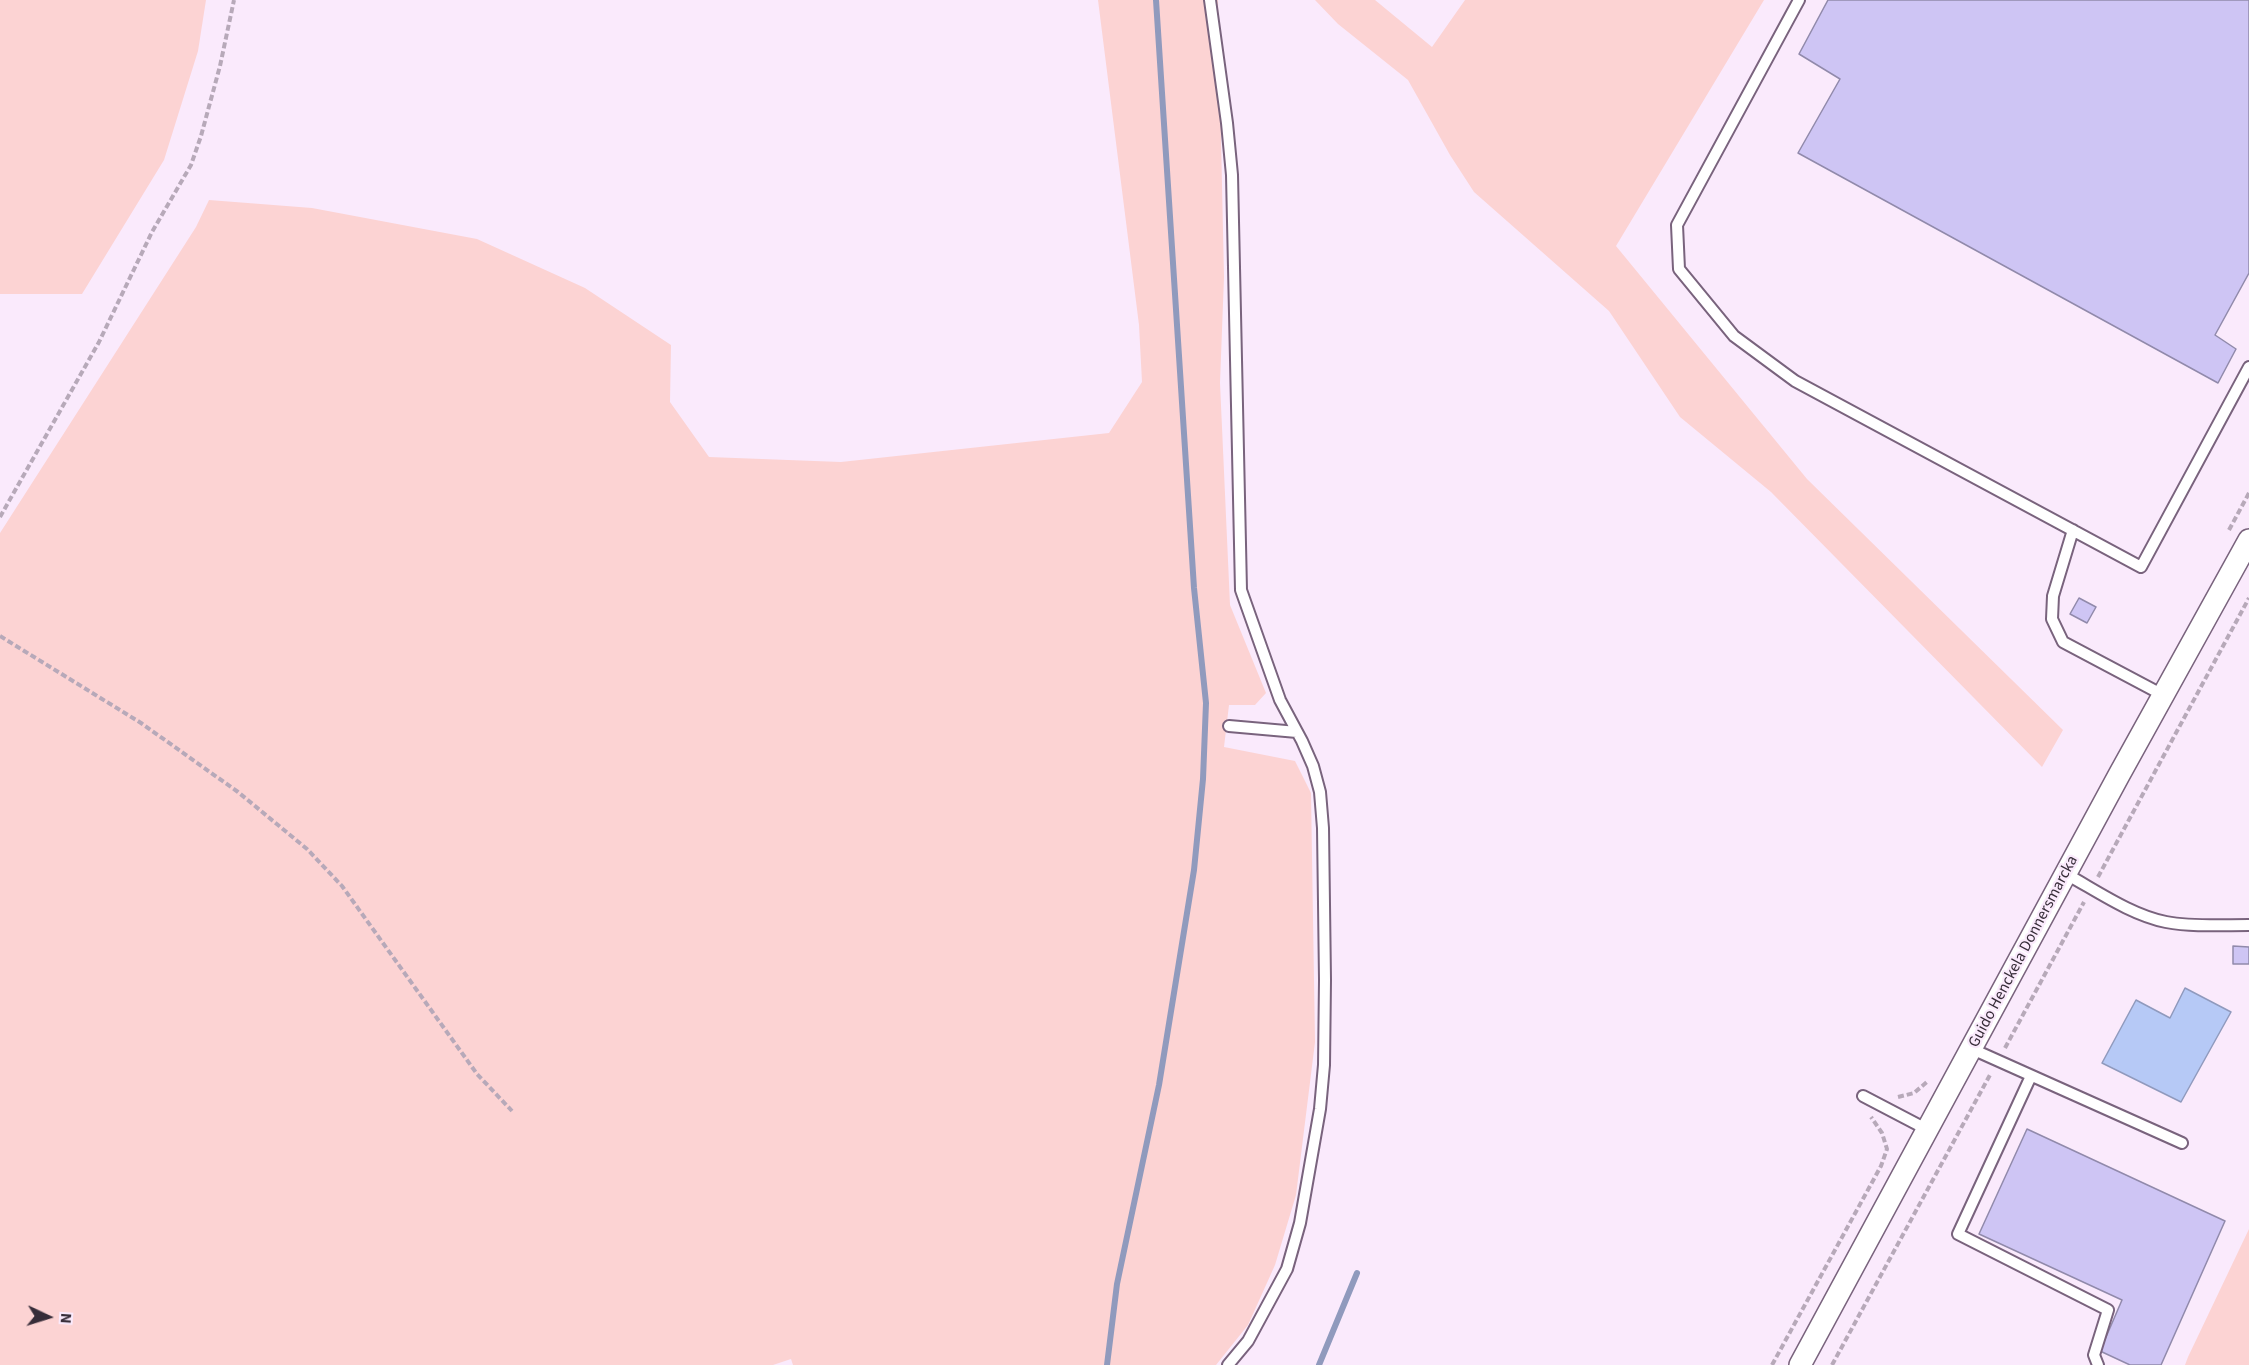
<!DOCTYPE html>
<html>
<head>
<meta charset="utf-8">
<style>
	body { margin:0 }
	#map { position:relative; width:2249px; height:1365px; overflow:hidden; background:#faeafc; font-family:"Source Sans 3",sans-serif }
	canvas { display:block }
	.north { position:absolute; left:18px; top:1287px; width:60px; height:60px; -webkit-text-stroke:4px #faeafc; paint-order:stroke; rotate:94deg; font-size:16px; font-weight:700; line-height:24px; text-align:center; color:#372d39 }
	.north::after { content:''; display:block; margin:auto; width:21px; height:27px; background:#372d39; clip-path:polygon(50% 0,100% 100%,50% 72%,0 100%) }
</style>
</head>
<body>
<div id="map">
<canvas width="2249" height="1365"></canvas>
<div class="north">N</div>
</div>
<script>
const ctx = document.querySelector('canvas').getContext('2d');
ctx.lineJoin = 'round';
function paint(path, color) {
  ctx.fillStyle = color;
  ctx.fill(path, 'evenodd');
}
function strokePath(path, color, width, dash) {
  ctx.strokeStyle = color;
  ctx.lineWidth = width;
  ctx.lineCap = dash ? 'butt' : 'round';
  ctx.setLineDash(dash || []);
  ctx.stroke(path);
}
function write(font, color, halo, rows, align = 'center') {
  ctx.font = font + ' "Source Sans 3",sans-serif';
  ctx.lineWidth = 4.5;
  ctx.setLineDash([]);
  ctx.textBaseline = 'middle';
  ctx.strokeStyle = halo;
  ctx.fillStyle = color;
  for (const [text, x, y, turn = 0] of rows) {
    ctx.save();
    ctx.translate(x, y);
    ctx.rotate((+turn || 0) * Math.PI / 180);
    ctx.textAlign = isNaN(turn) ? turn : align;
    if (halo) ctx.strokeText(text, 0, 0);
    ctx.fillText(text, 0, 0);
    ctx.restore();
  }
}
paint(new Path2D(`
	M0 0H206L198 51 164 160 82 294H0Z
	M1098 0H1218L1224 277 1220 383 1230 605 1266 693 1255 705H1229L1224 747 1295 761 1311 793 1315 1042 1296 1195 1275 1265 1248 1325 1216 1365H793L791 1359 773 1365H0V533L196 227 209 200 312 208 477 239 585 288 671 345 670 402 709 457 841 462 1109 433 1142 382 1139 325Z
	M1315 0H1375L1432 47 1465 0H1764L1616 246 1807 479 2063 730 2042 767 1771 492 1680 417 1609 311 1474 192 1450 155 1408 80 1338 24Z
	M2249 1229V1365H2185L2188 1357Z`), '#fcd3d3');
const water = new Path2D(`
	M2185 988 2231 1012 2181 1102 2102 1063 2136 1000 2170 1018Z`);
paint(water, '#b6c9f6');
strokePath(water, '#909abd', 1.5);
strokePath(new Path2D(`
	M1107 1365 1117 1284 1159 1085 1194 870 1203 779 1206 703 1194 588 1156 0
	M1319 1365 1357 1273`), '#909abd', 6);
const building = new Path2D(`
	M1828 0H2249V273L2215 335 2236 349 2218 383 1798 153 1840 79 1799 54Z
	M2079 598 2096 607 2087 623 2070 614Z
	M2233 946 2249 947V964H2233Z
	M2027 1129 2225 1221 2161 1365H2130L2100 1351 2122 1300 1979 1234Z`);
paint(building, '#cec5f4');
strokePath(building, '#918aab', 1.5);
const lane = new Path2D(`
	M1210 0 1227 123 1232 175 1241 590 1280 700 1302 741 1313 766 1320 792 1323 828 1325 980 1324 1065 1320 1109 1300 1223 1287 1269 1248 1341 1228 1365
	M1799 0 1677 225 1679 269 1734 336 1795 381 2141 567 2249 367
	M2073 530 2053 596 2052 619 2063 642 2163 695
	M1229 726 1297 732
	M2066 874C2097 891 2131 915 2166 922 2193 927 2222 925 2249 925
	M1972 1049 2182 1143
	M2031 1076 1958 1234 2108 1310 2094 1355 2098 1365
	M1863 1096 1928 1130`);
const street = new Path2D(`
	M1800 1365 2119 775 2249 540`);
strokePath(lane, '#79637d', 14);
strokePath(street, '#79637d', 24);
strokePath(new Path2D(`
	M0 517 99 342 152 232 191 165 201 136 220 66 234 0
	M2229 530 2249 493
	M0 636 141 723 238 792 307 849 342 886 477 1074 512 1111
	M2098 877 2249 598
	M2005 1048 2084 902
	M1898 1097 1914 1093 1928 1081
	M1772 1365 1881 1166 1887 1149 1882 1133 1871 1117
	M1832 1365 1991 1073`), '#b7a9b9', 4, [6, 3]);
strokePath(lane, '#fff', 10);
strokePath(street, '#fff', 21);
write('16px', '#372d39', '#faeafc', [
	["Guido Henckela Donnersmarcka",2024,952,-62]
]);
</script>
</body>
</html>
